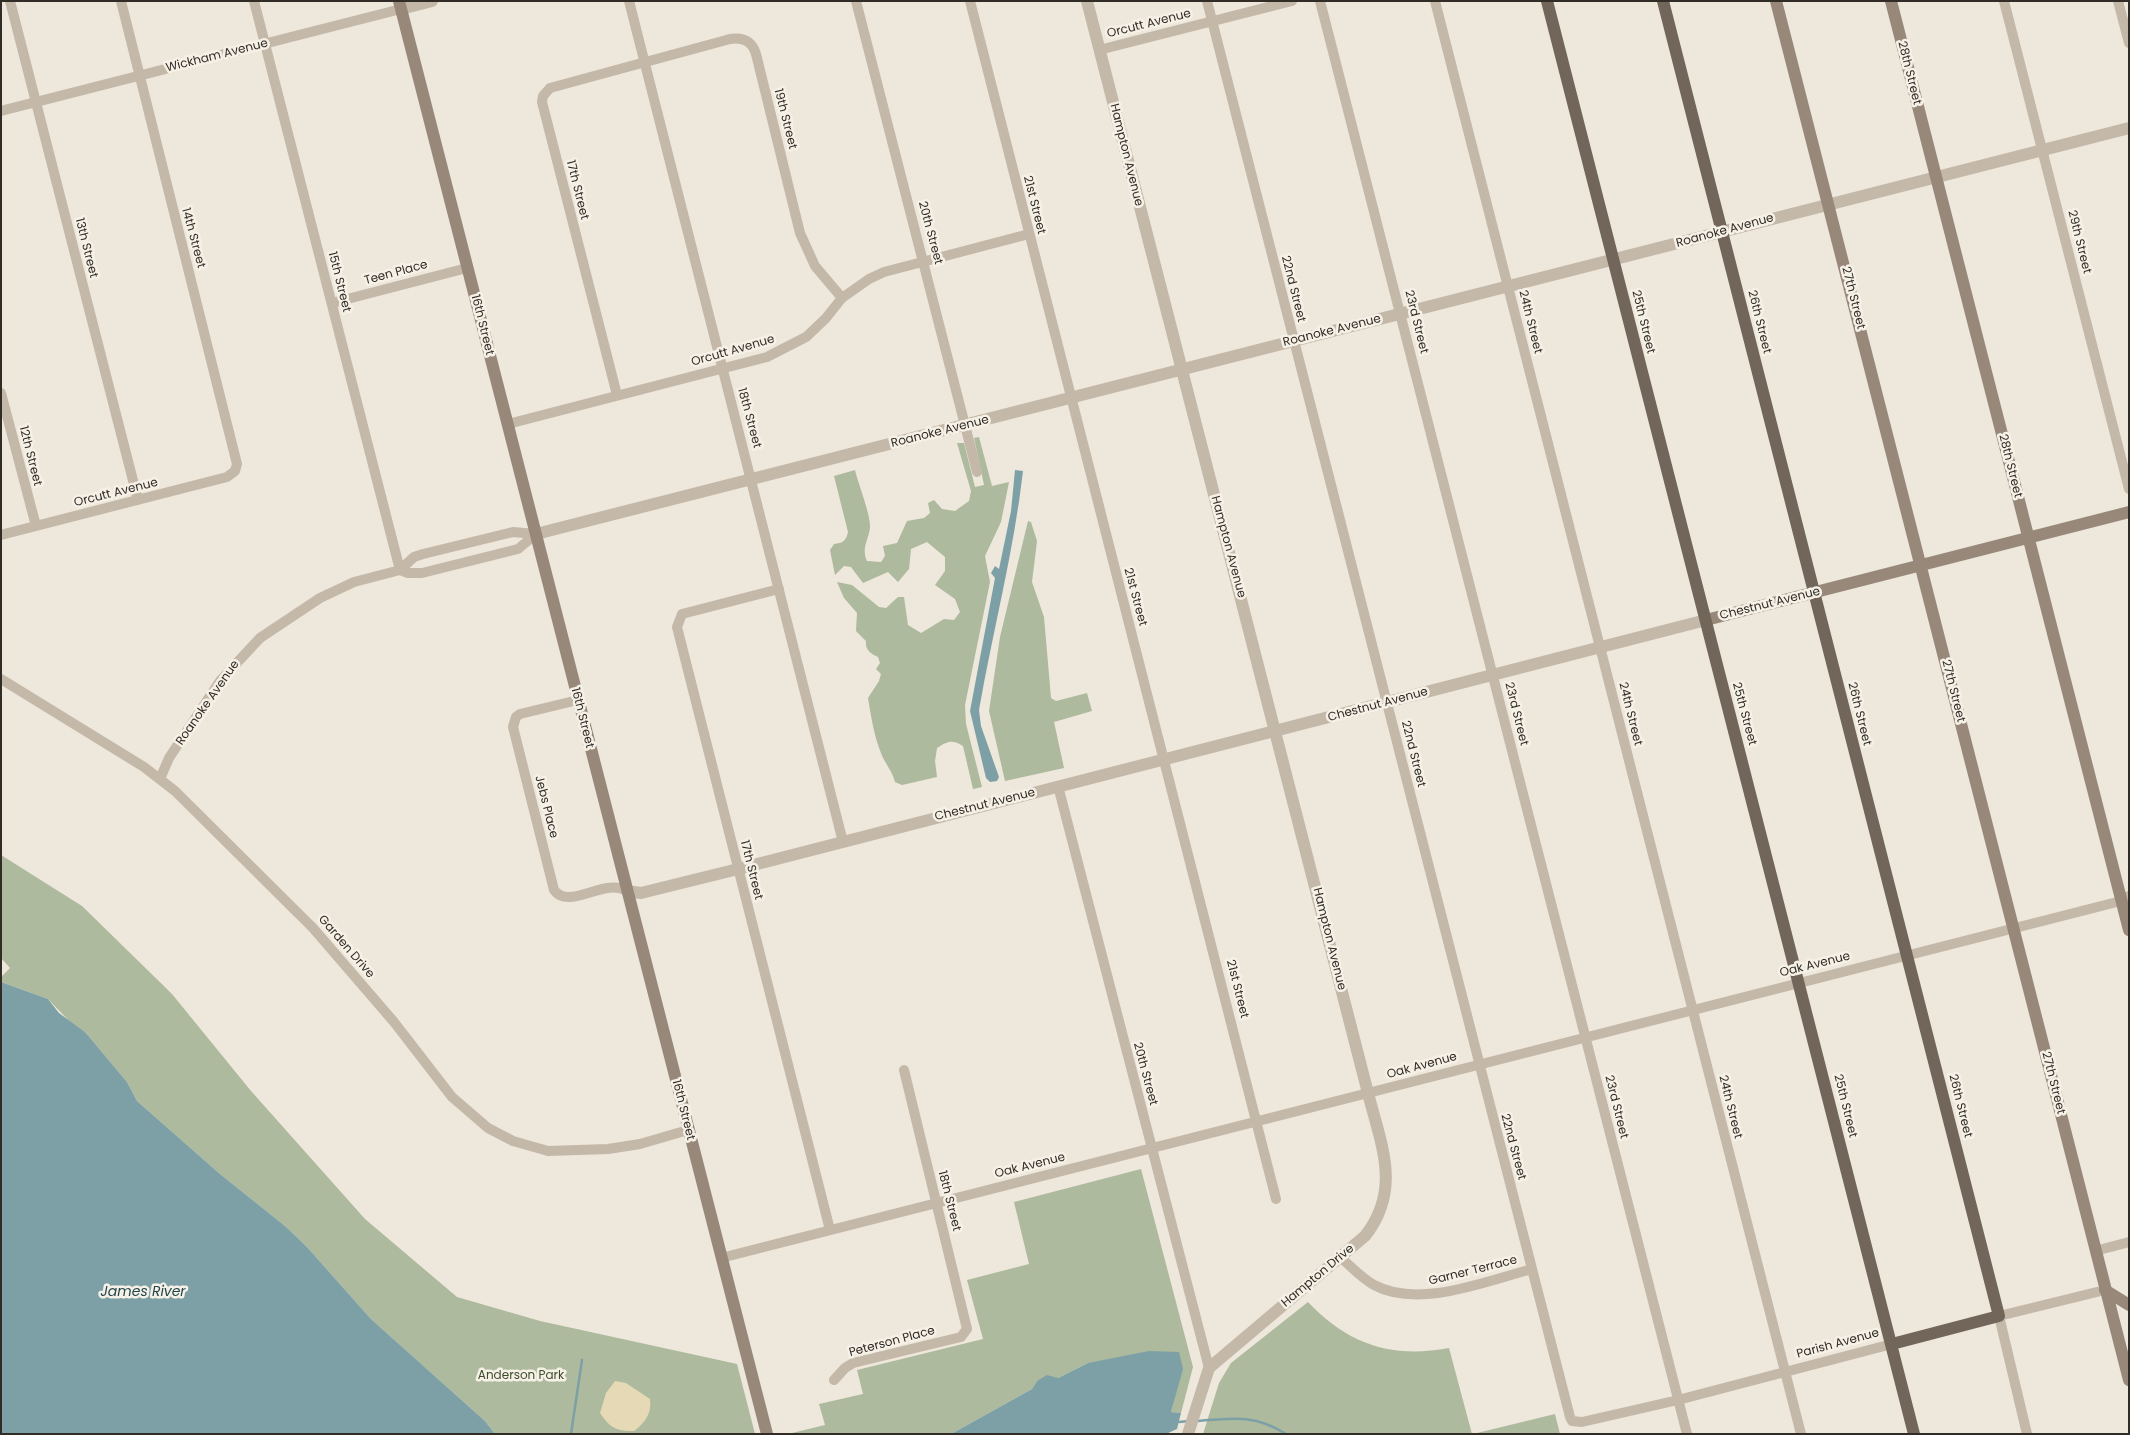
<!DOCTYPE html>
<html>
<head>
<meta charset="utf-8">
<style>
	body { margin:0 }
	#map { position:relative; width:2130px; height:1435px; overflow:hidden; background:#eee7db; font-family:Poppins,sans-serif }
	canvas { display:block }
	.frame { position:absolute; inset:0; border:2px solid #322c27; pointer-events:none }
</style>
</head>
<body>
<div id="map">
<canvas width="2130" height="1435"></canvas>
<div class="frame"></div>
</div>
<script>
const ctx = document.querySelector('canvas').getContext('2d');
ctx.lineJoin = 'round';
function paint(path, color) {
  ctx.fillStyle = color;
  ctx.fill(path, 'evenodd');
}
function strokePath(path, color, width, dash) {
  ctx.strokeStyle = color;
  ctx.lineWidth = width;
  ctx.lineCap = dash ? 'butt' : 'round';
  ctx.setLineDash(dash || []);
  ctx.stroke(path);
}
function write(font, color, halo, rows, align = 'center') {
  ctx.font = font + ' Poppins,sans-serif';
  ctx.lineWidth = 5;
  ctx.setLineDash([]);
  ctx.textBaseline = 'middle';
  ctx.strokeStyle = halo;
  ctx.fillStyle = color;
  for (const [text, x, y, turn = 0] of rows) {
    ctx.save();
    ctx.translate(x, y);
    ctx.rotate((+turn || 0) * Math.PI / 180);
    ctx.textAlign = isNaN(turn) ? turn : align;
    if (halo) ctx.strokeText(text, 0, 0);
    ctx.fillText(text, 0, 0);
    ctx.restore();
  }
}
paint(new Path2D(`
	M979 437 992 486 1009 482 1001 522 985 556 990 582 965 705 966 724 982 787 973 789 963 746C953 739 947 741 937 748L935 761 937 777 902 785 895 782C892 770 885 764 881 753 874 736 871 716 868 698L879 681 881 674 876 669 880 663 878 657C871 654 865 650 866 641L856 631 857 613 844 598 837 582 852 585 879 607 886 608 898 597H904L908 625 921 633 944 619 954 620 960 612 955 599 935 585 945 571V557L927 542 911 549 909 569 898 582 888 572 863 583 851 567 844 566 835 575 830 550 834 544C843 543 846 541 848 532L834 476 855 470C858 483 871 516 870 527 869 540 861 547 867 561L881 562 885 556 883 546 897 543 907 521 924 518 930 513 928 503 934 500 942 509 955 511 969 501 971 491 957 443H964L975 487 984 485 974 438Z
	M1028 521 1031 522 1037 541 1032 582 1044 617 1051 698 1056 701 1087 693 1092 711 1054 722 1064 768 1005 781 989 711 1000 637Z
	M1 855 82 906 172 994 251 1091 365 1219 457 1297 540 1321 737 1364 755 1434H495L485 1421 371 1319 307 1247 285 1226 220 1174 137 1101 127 1082 86 1033 73 1025 48 999 1 982V977L10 968 1 958Z
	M1141 1169 1193 1367 1181 1413 1171 1412 1176 1392 1088 1363 1058 1378 1037 1381 1032 1389 951 1434H788L825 1425 819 1404 863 1394 857 1370 983 1339 967 1280 1029 1264 1014 1202Z
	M1308 1302C1348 1344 1391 1359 1449 1348L1472 1434H1203L1219 1383 1231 1363Z
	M1555 1414 1560 1434H1473Z`), '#adba9d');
paint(new Path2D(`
	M615 1381 626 1383 650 1399C652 1413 645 1423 634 1431 617 1432 609 1427 600 1413L606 1393Z`), '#e5dab5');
paint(new Path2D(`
	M1015 470 1023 471C1014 551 993 630 979 710L981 726 999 777 997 781 990 782 986 778 970 711 995 578 991 573 995 566 999 569 1011 511Z
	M1 982 48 999 59 1013 86 1033 127 1082 137 1101 220 1174 285 1226 307 1247 371 1319 485 1421 495 1434H1Z
	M1149 1351 1179 1352 1183 1369 1171 1412 1181 1413 1177 1429 1166 1434H951L1032 1389 1037 1381 1047 1375 1058 1378 1088 1363Z`), '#7da0a7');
strokePath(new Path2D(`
	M1197 1421C1232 1418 1255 1414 1286 1434
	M1179 1422 1189 1421
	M571 1434 582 1360`), '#7da0a7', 2.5);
strokePath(new Path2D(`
	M10 1 138 500
	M254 1 400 570
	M629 1 843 842
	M856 1 977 472
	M970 1 1276 1199
	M1207 1 1570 1417 1572 1421 1582 1422 1678 1400 1892 1344
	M1320 1 1687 1434
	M1435 1 1801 1434
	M2004 1 2129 489
	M2118 1 2129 43
	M1099 50 1292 1
	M1 111 401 9
	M332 303 467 268
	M1 393 36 526
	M617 395 542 102 543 96 550 88 730 39C743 37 752 41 756 54L800 233 815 266 842 298
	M508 424 767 357 806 337 826 318 842 298 869 279 884 272 1029 234
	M1 535 227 477 235 471 237 464 121 1
	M400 570 408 573H422L518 549 536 534
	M779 589 682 614 677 627 830 1230
	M1 679 144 767 175 791 313 928 394 1022 452 1097 488 1128 513 1141 548 1151 608 1149 640 1144 688 1130
	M578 700 520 714 516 717 513 727 554 890C569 911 605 877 627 891
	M160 779 169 758 220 681 260 638 320 598 354 582 400 570 414 557 423 554 513 532 536 534
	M1058 786 1209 1368
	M2095 1251 2129 1242
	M721 1258 2117 902 2129 896
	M1341 1258C1352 1267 1361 1278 1374 1285 1419 1309 1486 1281 1532 1269
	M834 1380 845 1368 853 1363 961 1337 967 1329 904 1070
	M2027 1434 1999 1316 2105 1290`), '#c4b8a8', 10);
strokePath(new Path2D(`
	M1087 1 1368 1093C1381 1145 1402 1189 1365 1236L1209 1368 1188 1434
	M401 9 432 1
	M536 534 2129 128
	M627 891 641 893 738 869 1706 620`), '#c4b8a8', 12);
strokePath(new Path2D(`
	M399 1 767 1434
	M1776 1 2129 1380
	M1891 1 2129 930
	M1706 620 2129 512
	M2105 1290 2129 1305`), '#97887a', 12);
strokePath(new Path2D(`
	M1547 1 1914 1434
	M1663 1 1999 1316 1892 1344`), '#72655a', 12);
write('12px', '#322c27', '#f6f1e6', [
	["Orcutt Avenue",1149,24,-14],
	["Wickham Avenue",217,56,-14],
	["28th Street",1909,73,76],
	["19th Street",785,119,76],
	["Hampton Avenue",1126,155,76],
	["17th Street",577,190,76],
	["21st Street",1034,205,76],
	["Roanoke Avenue",1725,231,-15],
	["20th Street",930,233,75],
	["14th Street",193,238,75],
	["29th Street",2079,242,76],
	["13th Street",86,248,76],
	["Teen Place",396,273,-15],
	["15th Street",339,282,76],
	["22nd Street",1293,289,76],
	["27th Street",1853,298,76],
	["23rd Street",1416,322,76],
	["24th Street",1530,322,76],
	["25th Street",1643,322,76],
	["26th Street",1759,322,76],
	["16th Street",482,325,76],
	["Roanoke Avenue",1332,331,-14],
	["Orcutt Avenue",733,351,-16],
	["18th Street",749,418,75],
	["Roanoke Avenue",940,432,-14],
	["12th Street",30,456,76],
	["28th Street",2010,466,76],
	["Orcutt Avenue",116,493,-14],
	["Hampton Avenue",1228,547,75],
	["21st Street",1135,597,75],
	["Chestnut Avenue",1770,604,-14],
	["27th Street",1953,691,76],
	["Roanoke Avenue",208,703,-55],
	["Chestnut Avenue",1378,705,-15],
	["23rd Street",1516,714,76],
	["24th Street",1630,714,76],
	["25th Street",1744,714,75],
	["26th Street",1859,714,76],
	["16th Street",582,718,76],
	["22nd Street",1413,754,76],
	["Chestnut Avenue",985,805,-14],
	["Jebs Place",546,807,76],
	["17th Street",751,870,76],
	["Hampton Avenue",1329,939,76],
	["Garden Drive",346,947,49],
	["Oak Avenue",1815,965,-14],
	["21st Street",1237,989,76],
	["Oak Avenue",1422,1066,-15],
	["20th Street",1145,1074,75],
	["27th Street",2053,1083,76],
	["25th Street",1845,1106,76],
	["26th Street",1960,1106,76],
	["23rd Street",1616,1107,76],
	["24th Street",1730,1107,76],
	["16th Street",683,1110,76],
	["22nd Street",1513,1147,75],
	["Oak Avenue",1030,1166,-14],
	["18th Street",949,1201,76],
	["Garner Terrace",1473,1271,-14],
	["Hampton Drive",1318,1276,-40],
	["Peterson Place",892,1342,-15],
	["Parish Avenue",1838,1344,-15]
]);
write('12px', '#3e4d2e', '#f6f1e6', [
	["Anderson Park",521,1376]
]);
write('italic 14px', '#22464e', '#f6f1e6', [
	["James River",143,1292]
]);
</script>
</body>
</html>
